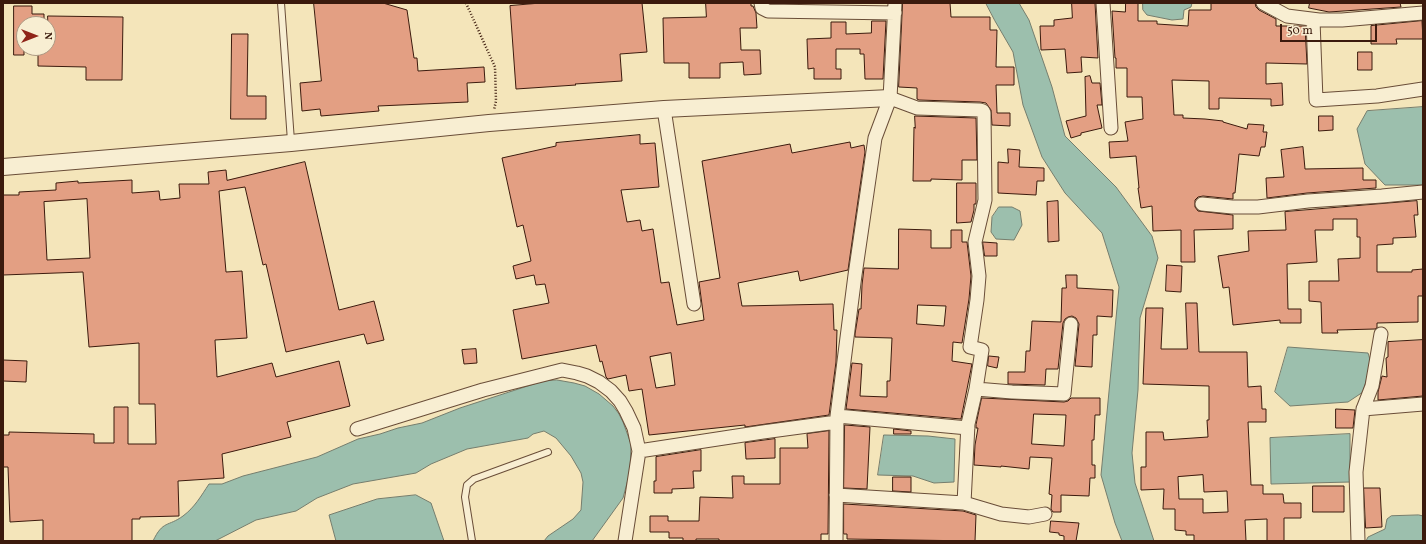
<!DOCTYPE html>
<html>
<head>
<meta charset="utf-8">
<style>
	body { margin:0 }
	#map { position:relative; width:1426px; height:544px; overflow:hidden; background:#f4e5ba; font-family:Vollkorn,serif }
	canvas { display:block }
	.frame { position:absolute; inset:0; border:4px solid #3b1a0d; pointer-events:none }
	.north { position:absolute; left:16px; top:16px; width:40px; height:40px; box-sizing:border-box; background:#f8eed2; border:1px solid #ac9983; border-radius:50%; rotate:90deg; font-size:11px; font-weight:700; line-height:16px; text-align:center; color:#3b1a0d }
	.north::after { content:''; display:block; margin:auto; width:14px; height:18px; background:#8f2418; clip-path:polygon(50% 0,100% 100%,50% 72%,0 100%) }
	.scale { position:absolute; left:1280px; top:24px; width:97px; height:18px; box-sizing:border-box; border:2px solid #3b1a0d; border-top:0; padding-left:5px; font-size:12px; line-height:14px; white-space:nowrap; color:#3b1a0d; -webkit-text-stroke:3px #f8eed2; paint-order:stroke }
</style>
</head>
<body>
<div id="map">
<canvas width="1426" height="544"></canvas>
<div class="frame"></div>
<div class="north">N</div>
<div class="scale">50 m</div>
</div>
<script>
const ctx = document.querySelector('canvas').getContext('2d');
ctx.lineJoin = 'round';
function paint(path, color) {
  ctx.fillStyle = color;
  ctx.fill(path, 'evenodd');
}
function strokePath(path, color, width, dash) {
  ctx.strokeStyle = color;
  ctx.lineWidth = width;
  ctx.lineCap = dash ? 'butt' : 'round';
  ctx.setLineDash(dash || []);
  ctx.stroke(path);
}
const water = new Path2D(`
	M986 3H1019L1029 20 1052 87 1065 136 1116 187 1152 236 1158 258 1140 318 1138 390 1132 453 1135 483 1154 541H1122L1115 523 1101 475 1119 287 1102 233 1065 193 1042 157 1023 105 1013 52 995 21Z
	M1143 3H1192L1191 7 1184 10 1183 19 1172 20 1147 15 1143 10Z
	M1423 107V185H1385L1365 164 1357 129 1367 111Z
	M999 207H1012L1020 211 1022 225 1014 240 996 239 991 232 992 217Z
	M1288 347 1368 353 1371 363 1363 392 1348 402 1290 406 1275 392Z
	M557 380 574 383 585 386 599 394 613 406 619 414 623 422 631 444 630 472 623 498 592 541H544L548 536 573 519 581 510 583 482 581 473 571 456 556 438 544 431 533 434 528 438 467 449 431 464 416 473 353 484 317 498 296 511 256 520 215 541H153C163 520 168 527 183 516 195 507 201 496 209 484H222L243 476 317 457 358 439 380 434 398 428 422 423 460 408 543 381Z
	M1350 434V482L1271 484 1270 438Z
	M884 435 928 436 955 439 954 482 934 483 913 476 878 475Z
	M416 495 431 503 444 541H336L329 515 377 499Z
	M1419 515 1423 516V541H1366L1368 537 1385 529 1387 519 1391 516Z`);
paint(water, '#9cbfad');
strokePath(water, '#757d6d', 1);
const building = new Path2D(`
	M314 3H383L407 10 414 58H417L418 71 484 67 485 82 467 83 468 102 378 106 379 111 321 116 320 109 302 111 300 83 321 81Z
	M541 3H642L647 52 620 54 622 81 575 84 576 85 516 89 510 6Z
	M706 3H751V6H753L756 13 757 28H740L741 50H760L761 74 744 75 743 62 720 63V78H689V63H664L663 18 706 17Z
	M903 3H950L951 17H990V30H997L996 67H1014V85H996L997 113H1010V126L992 125 991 110 986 103 980 102 919 100 917 99V88L899 87Z
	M1072 3H1095L1098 58 1081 57 1082 72 1067 73 1065 49 1041 50 1040 26H1054V20L1072 18Z
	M1126 3H1138V21H1157V24L1188 26 1189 10H1211V3H1255L1256 7 1259 10 1276 19V26H1305L1307 64 1266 63V84L1282 83 1283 105 1271 106V99L1219 98V109H1209V81L1172 80 1174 115H1183V118L1205 119 1223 121V122L1247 129 1248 124 1264 125 1263 132H1267L1265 147H1261L1259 156 1239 154 1235 193H1233V199L1203 196 1198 197 1195 200V207L1198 211 1233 215V229L1194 230 1195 262H1181V230L1153 231 1152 206 1141 208 1138 188H1139L1136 156 1110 158 1109 142 1128 141 1125 122 1143 119 1142 97H1127V68H1116V58H1115L1112 11 1125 12Z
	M1310 3H1400L1401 7 1329 12 1309 8Z
	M14 6H32V14H44V24H24V55H14Z
	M48 16 123 17 122 80H86V67L38 66V48H48Z
	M872 21H886L883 79H865L864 54H860V49H836V69H841V79H814V68L808 69 807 39 831 38V22H846V34L871 33Z
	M1422 21 1423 39H1396L1397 44H1371V26Z
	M232 34H248L247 96H266V119H231Z
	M1358 52H1372V70H1358Z
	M1090 76 1092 83H1100L1102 105H1097L1102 128 1081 133V135L1071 138 1066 121 1086 116 1085 77Z
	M915 116 976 118 977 160H962V180L931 179V181H913L914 127 915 128Z
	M1319 116H1333V130L1319 131Z
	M640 135V144L655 143 659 187 621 190 627 222 640 220 642 231 653 229 661 283 669 282 677 325 704 320 699 282 720 278 702 161 790 144 792 153 850 142 851 148 864 145 865 152 848 270 800 281 798 271 738 283 742 306 833 304 834 330H837L836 362 829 415 745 427V425L649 435 642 389 629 391 626 375 608 379 606 377 602 361 600 362 596 345 522 359 513 310 549 303 545 284 536 285 534 275 516 279 513 266 531 261 523 225 517 227 502 158 556 146V143ZM671 353 675 385 656 388 650 357Z
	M1303 147 1305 169 1363 168V180H1376V188L1307 193 1267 198 1266 178 1284 177 1281 150Z
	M1008 149 1020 150 1019 167 1044 168V181H1037L1036 195 998 193V162L1008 163Z
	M305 162 339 310 374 301 384 340 367 344 364 334 286 352 266 264 263 265 245 187 219 191 226 272 242 271 247 338 215 340 217 377 272 363 276 377 339 361 350 406 287 422 291 437 222 454 224 478 178 481 179 516 140 517V519H132V541H43V520L10 522 8 467H3V435H9V432L94 434V443H114V407H128V444H156L155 404H139V343L89 347 83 272 3 275V195H19V192L56 190V183L78 181V183L132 180V193L159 191 160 200 180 198 179 184H209L208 172 226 170 227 180ZM87 199 90 258 47 260 44 202Z
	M957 183H976V204H974V210L971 222 957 223Z
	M1058 201 1059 241 1048 242 1047 202Z
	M1417 201 1418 215H1414L1416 237 1393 238V244L1377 245V272H1412V270L1423 269V296H1418V322L1377 323V328L1375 329 1337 330 1338 333H1322L1321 302 1309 301V281H1339L1338 259 1360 258V237H1357V219H1333V230H1315L1317 262 1287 264 1288 309H1301V323H1280V320L1233 325 1229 287 1223 288 1218 256 1249 251 1248 231 1286 230 1285 212Z
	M899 229 931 230V248H951V230H962V242H967L971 276 969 299 962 343 953 342 952 361 972 364 961 419 846 409 852 363 862 364 860 396 887 397V381H890L892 338 855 337V334L859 309H861L862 285 864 268 898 269ZM918 305 946 306 944 326 917 324Z
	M983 242 997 243V256H985Z
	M1167 265 1182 266 1181 292 1166 291Z
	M1066 275H1077V288L1113 290 1112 317 1097 316V335H1093L1092 367 1075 366 1079 324 1076 318 1072 316 1068 317 1065 319 1063 323 1058 369H1046L1045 385 1008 384V372H1025L1026 351H1030L1032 321 1061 322 1062 288H1066Z
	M1186 303H1197L1199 352H1247L1248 387 1261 386 1262 409H1266V422H1248L1251 485H1263V494H1283L1284 503H1301V518H1284V541H1267V519L1245 520 1246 541H1194V535H1186V531L1175 530V509H1163L1164 489 1141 490V467H1146V432H1163L1164 440 1208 437 1207 420H1209V386L1143 384 1146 308H1163L1161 349H1187ZM1203 475 1204 492 1227 491 1228 512 1203 513V499H1179L1178 477Z
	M1423 340V396L1378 400V392L1382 376 1387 377 1386 358 1388 357V342Z
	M476 349 477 363 464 364 462 350Z
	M989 356 999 357 997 368 988 366Z
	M3 360 27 361 26 382 3 381Z
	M982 398 1064 402 1068 401 1071 398H1100V415H1095L1094 440H1092V465H1095V478H1090L1089 496 1061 495V512H1053L1051 509 1052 495 1049 494 1052 458 1030 457 1029 469 1001 466V467L974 465 975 445 978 428H976V425ZM1034 414 1066 415 1064 446 1032 444Z
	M1336 409 1355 410 1353 428H1336Z
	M845 425 870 427 867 489 844 488Z
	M894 429 911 431V434H894Z
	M829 431 828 534H821V541H719V539H696V541H683V538H669V532H650V516H668V521H699L700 497 733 498 732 476H744V484H780V448H808L807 434Z
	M775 439V458L746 459 745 443Z
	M701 450V471H693L694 488 672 489V493H654V481H656V457Z
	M893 477H911V492L893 491Z
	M1313 486H1344V512H1313Z
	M1364 488H1380L1382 527 1366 528Z
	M844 504 963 511 976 515 975 541 847 539V534H844Z
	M1051 521 1079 523 1076 541H1064V536L1059 535V533L1050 532Z`);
paint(building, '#e39f83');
strokePath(building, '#3b1a0d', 1);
const service = new Path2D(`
	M281 3 291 141
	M472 541 465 497 467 485 474 479 548 452`);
const minor = new Path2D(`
	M761 3 762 8 768 11 895 13
	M1103 3 1111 128
	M1263 3 1287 16 1319 20H1342L1423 13
	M1313 20 1316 100 1377 96 1423 89
	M664 109 694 304
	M1202 204 1232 207H1258L1308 201 1382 196 1423 192
	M976 389 1012 392 1064 394 1071 324
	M1363 409 1372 386 1381 334
	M837 416 968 428
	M357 429 483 390 562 370 577 373 587 376 599 382 611 391 620 401 626 411 634 428 639 451 625 541
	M639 451 763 432 837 422
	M836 495 964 503 968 424 976 389 982 350 970 347 977 300 979 276 975 242 985 200 984 113 983 111 980 110 917 108 890 98
	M964 503 1001 514 1029 517 1045 514
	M836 541 837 416 855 275 875 138 890 98 895 3
	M1358 541 1356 472 1363 409 1423 404`);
const tertiary = new Path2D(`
	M3 167 291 143 489 123 664 109 890 98`);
strokePath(service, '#694d38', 8);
strokePath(minor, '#694d38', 15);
strokePath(tertiary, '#694d38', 18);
strokePath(new Path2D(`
	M466 3 495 67 496 101 494 110`), '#3b1a0d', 2.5, [1, 2]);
strokePath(service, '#f8eed2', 6);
strokePath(minor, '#f8eed2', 13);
strokePath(tertiary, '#f8eed2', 16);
</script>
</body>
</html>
